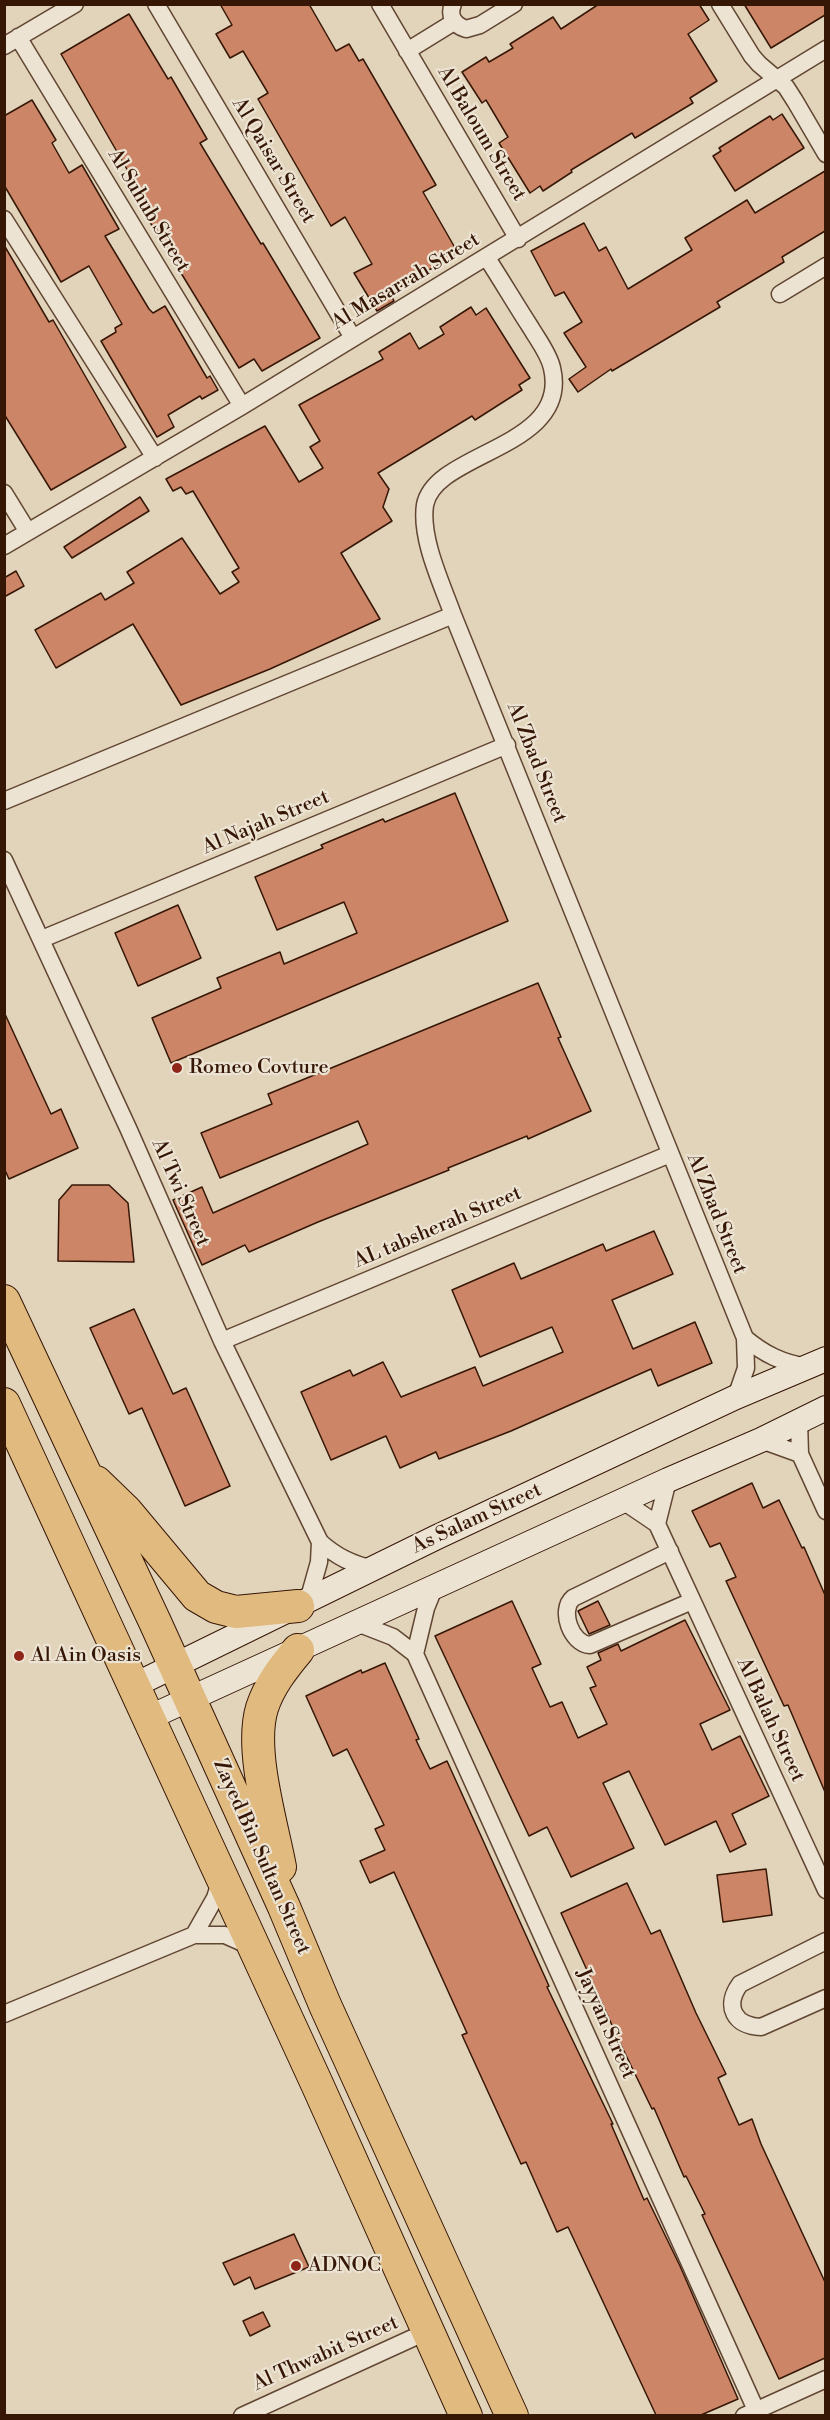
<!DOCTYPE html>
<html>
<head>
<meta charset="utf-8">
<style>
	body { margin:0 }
	#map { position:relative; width:830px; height:2420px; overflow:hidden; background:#e1d4bb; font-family:"Libre Bodoni",serif }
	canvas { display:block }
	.frame { position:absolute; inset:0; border:6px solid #361605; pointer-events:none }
</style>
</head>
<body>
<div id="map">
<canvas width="830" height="2420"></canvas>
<div class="frame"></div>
</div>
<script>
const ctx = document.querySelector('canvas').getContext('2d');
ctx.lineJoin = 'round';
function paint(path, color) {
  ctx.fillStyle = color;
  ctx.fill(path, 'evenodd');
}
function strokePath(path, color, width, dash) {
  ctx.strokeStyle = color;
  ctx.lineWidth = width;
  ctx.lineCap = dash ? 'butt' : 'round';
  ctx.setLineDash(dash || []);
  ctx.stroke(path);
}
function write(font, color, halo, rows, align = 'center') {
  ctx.font = font + ' "Libre Bodoni",serif';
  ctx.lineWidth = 4.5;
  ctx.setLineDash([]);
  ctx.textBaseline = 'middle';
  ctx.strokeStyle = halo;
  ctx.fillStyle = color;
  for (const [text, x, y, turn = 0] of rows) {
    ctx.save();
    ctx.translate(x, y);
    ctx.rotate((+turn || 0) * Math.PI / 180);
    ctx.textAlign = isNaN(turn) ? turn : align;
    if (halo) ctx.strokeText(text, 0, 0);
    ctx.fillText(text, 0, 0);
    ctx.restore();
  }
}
const building = new Path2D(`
	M220 4H309L336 51 349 44 359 61 363 59 436 185 423 192 458 253 390 293 394 301 377 311 354 273 372 264 345 217 331 226 258 99 268 93 243 51 230 58 216 34 232 25Z
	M599 4H699L709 20 688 34 717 81 690 98 693 103 635 138 632 133 571 170 572 172 543 191 540 186 530 193 499 143 508 137 486 100 482 103 462 72 486 57 489 62 513 48 510 44 553 17 561 29Z
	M744 4H825V15L771 48Z
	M129 14 168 79 171 77 207 139 200 143 261 244 263 243 320 338 262 371 254 359 239 368 134 196 140 192 61 54Z
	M32 100 56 140 52 143 69 173 82 165 119 229 105 236 149 309 153 313 165 306 207 378 210 376 218 390 202 399 200 396 168 415 174 427 157 437 101 341 116 332 115 328 122 324 89 266 61 282 4 185V116Z
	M782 114 804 148 735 191 713 156 721 151 719 148 770 116 773 120Z
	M825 171V231L782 257 784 262 717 302 720 307 612 371 611 369 578 392 569 379 586 367 564 333 582 322 564 292 555 296 531 251 584 223 599 251 606 247 628 289 692 250 685 238 747 200 755 213Z
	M4 245 49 322 53 320 126 447 51 490 4 414Z
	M471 307 476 315 486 308 530 378 519 385 522 390 475 420 472 416 378 473 389 489 383 507 392 521 341 553 380 619 270 669 181 705 133 624 56 668 35 630 101 593 105 600 134 583 127 572 182 538 220 594 239 582 232 572 239 568 193 491 186 494 181 487 173 491 166 479 265 426 299 482 323 468 310 447 320 441 299 405 383 359 379 352 410 333 419 349 444 334 440 327Z
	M140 497 149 511 72 558 64 547Z
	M16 571 24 586 4 597V578Z
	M455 793 508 921 171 1063 152 1018 221 988 217 978 280 952 284 964 357 933 344 902 277 930 255 877 323 848 321 845 383 819 385 822Z
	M178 905 201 958 138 986 115 933Z
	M538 983 561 1037 558 1038 591 1111 528 1139 527 1136 448 1168 449 1170 318 1222 249 1252 245 1245 202 1265 173 1200 202 1187 213 1213 368 1144 358 1121 220 1178 201 1133 272 1104 268 1094Z
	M4 1012 51 1114 61 1109 78 1148 9 1179 4 1168Z
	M72 1185H109L128 1203 134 1262 58 1261 59 1200Z
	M654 1231 673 1274 612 1300 633 1349 695 1322 712 1363 658 1386 651 1369 511 1431 439 1459 436 1452 400 1468 386 1436 331 1460 301 1392 350 1370 353 1376 383 1362 401 1397 475 1367 483 1386 563 1352 552 1327 480 1357 452 1290 514 1263 521 1279 603 1244 606 1251Z
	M134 1309 173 1394 186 1388 230 1486 185 1506 142 1408 129 1414 90 1328Z
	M752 1483 763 1508 779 1500 802 1548 804 1547 825 1595V1792L788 1705 784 1706 726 1581 736 1577 720 1543 710 1547 692 1511Z
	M512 1601 541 1664 532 1668 550 1707 562 1702 578 1738 607 1724 590 1688 596 1686 587 1667 601 1660 598 1653 618 1644 621 1651 685 1620 730 1710 700 1724 712 1750 740 1736 769 1796 732 1814 746 1844 730 1852 716 1821 665 1845 629 1771 603 1783 634 1848 571 1877 547 1827 529 1836 435 1636Z
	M598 1601 610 1625 589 1634 578 1611Z
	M385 1663 419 1739 416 1740 430 1769 447 1761 549 1986 547 1987 613 2124H611L644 2200 647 2198 680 2266 738 2399 701 2415H656L568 2227 557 2232 526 2162 521 2164 462 2035 467 2033 394 1872 370 1883 360 1861 385 1850 375 1829 384 1825 347 1749 333 1756 306 1696 361 1670 362 1673Z
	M766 1869 772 1915 723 1922 717 1875Z
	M627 1883 651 1934 660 1930 696 2013 726 2074 718 2078 739 2125 752 2119 761 2144 825 2282V2358L779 2379 702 2215 705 2214 686 2176 684 2177 654 2108 652 2109 621 2045 561 1913Z
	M294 2234 309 2267 255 2289 250 2277 234 2285 223 2263Z
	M263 2312 270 2326 250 2336 243 2321Z`);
paint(building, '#cc8667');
strokePath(building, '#361605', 1.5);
const street = new Path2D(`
	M156 4 353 338
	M380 4 518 239
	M453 4C448 16 454 25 466 29L480 25 514 4
	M720 4 752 56 759 64 786 87 795 101 826 154
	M18 37 242 406
	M4 46 75 4
	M407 51 454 22
	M4 219 155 458
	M487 258C502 281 516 305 531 328 538 340 549 354 552 368 571 449 435 451 425 505 420 539 442 584 453 615L745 1338 746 1368 736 1397
	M780 294 826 266
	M4 493 28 532
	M4 546 242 406 826 49
	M4 801 453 615
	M4 860 128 1128 222 1341 320 1542C337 1557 352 1564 373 1569
	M42 939 507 745
	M745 1338C764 1354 782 1363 808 1367
	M222 1341 670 1154
	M799 1421 800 1454 826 1511
	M761 1440 800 1454
	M623 1501 657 1524 826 1890
	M657 1524 668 1480
	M670 1551 573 1598C559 1610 571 1644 590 1645L692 1601
	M308 1601 319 1562 320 1542
	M357 1623 393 1637 415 1654 756 2410
	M415 1654 426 1608 435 1586
	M194 1935 215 1898 221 1879
	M826 1941 740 1984C724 2006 734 2026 761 2027L826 1998
	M4 2014 194 1935H225L252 1947
	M242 2416 428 2331
	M744 2416 826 2379`);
const secondary = new Path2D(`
	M133 1686 437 1537 736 1397 826 1359
	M148 1718 668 1480 761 1440 826 1408`);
const highway = new Path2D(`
	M4 1301 155 1622 284 1907 325 2005 512 2416
	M4 1404 317 2084 466 2416
	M96 1482 126 1511 197 1596 216 1607 236 1612 298 1606
	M280 1867C272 1824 249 1750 262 1708 269 1686 283 1668 298 1650`);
strokePath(street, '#614632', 19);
strokePath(secondary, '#361605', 26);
strokePath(highway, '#361605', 34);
strokePath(street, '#ece3d3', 16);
strokePath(secondary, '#ece3d3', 24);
strokePath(highway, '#e0ba7e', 32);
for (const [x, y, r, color] of [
	[177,1068,6,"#8f2418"],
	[19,1656,6,"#8f2418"],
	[296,2266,6,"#8f2418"]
]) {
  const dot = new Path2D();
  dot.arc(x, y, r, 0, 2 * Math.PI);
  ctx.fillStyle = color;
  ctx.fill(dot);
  strokePath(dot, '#ece3d3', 2);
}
write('20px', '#361605', '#ece3d3', [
	["Al Baloum Street",481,134,59],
	["Al Qaisar Street",273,161,59],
	["Al Suhub Street",148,211,59],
	["Al Masarrah Street",406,282,-31],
	["Al Zbad Street",536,763,68],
	["Al Najah Street",266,823,-23],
	["Al Twi Street",180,1193,66],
	["Al Zbad Street",716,1214,68],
	["AL tabsherah Street",438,1228,-23],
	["As Salam Street",477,1519,-25],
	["Al Balah Street",770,1720,65],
	["Zayed Bin Sultan Street",261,1857,66],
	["Jayyan Street",605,2024,66],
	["Al Thwabit Street",326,2354,-24]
]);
write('20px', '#361605', '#ece3d3', [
	["Romeo Covture",189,1068],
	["Al Ain Oasis",31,1656],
	["ADNOC",308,2266]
], 'left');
</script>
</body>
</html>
